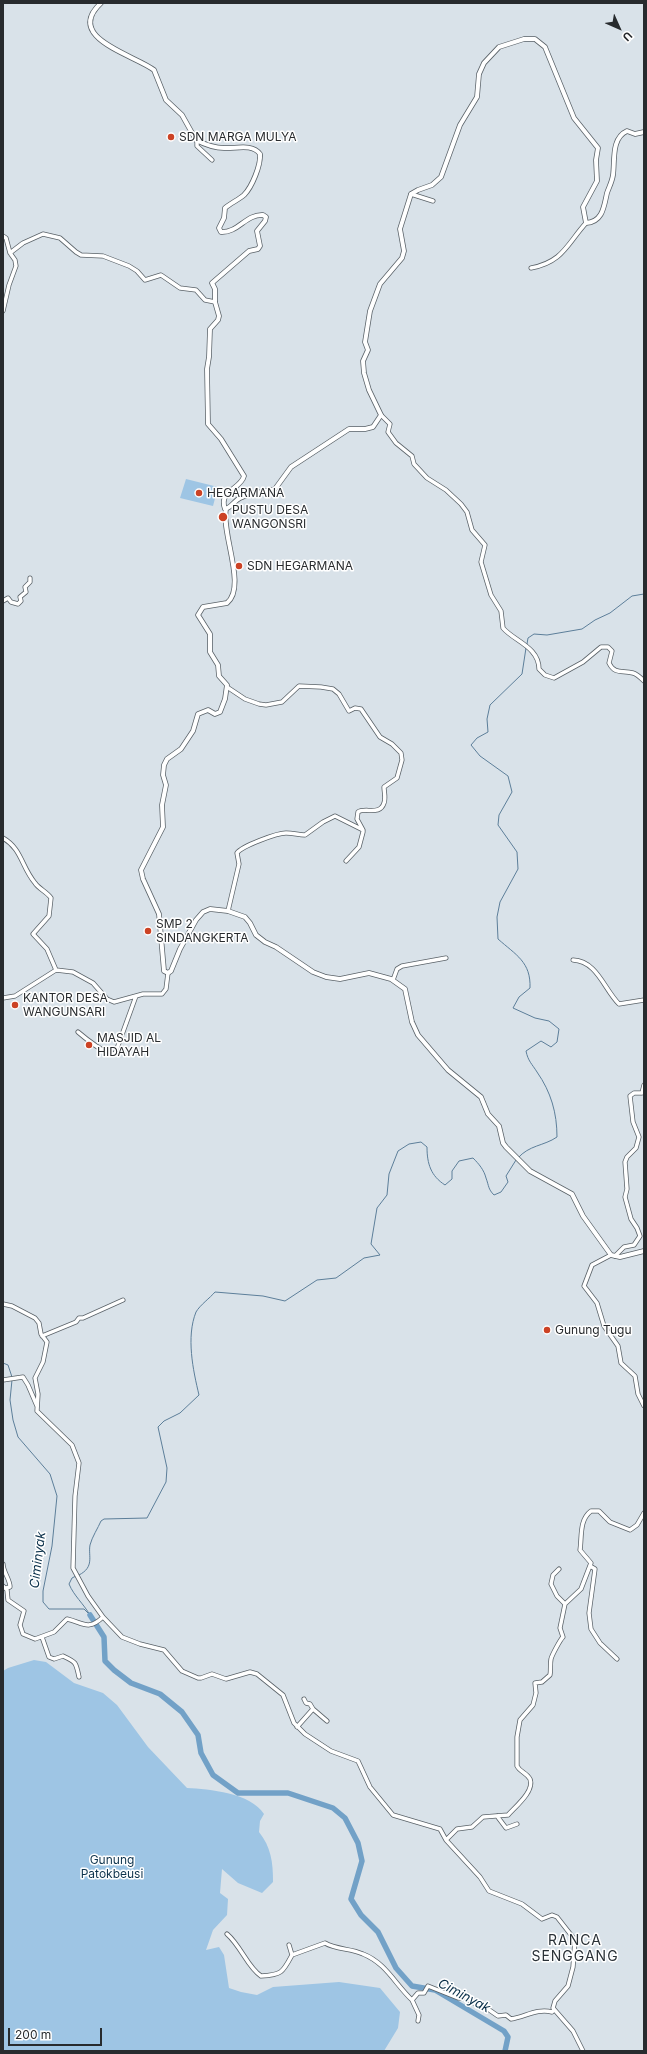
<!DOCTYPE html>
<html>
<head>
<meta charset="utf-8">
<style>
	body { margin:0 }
	#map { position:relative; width:647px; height:2054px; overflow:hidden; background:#d9e2e9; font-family:Inter,sans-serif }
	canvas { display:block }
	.frame { position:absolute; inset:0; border:4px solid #282b2e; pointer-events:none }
	.north { position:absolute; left:599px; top:8px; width:40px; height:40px; -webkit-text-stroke:3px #fff; paint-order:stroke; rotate:135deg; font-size:11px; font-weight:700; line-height:16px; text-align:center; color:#282b2e }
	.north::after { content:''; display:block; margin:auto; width:14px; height:18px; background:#282b2e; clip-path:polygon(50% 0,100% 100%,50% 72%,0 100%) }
	.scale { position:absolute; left:8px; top:2028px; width:94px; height:18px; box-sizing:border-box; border:2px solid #282b2e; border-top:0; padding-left:5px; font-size:12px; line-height:14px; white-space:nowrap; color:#282b2e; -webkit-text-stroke:3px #fff; paint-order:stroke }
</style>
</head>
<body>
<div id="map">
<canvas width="647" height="2054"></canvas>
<div class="frame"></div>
<div class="north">U</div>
<div class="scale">200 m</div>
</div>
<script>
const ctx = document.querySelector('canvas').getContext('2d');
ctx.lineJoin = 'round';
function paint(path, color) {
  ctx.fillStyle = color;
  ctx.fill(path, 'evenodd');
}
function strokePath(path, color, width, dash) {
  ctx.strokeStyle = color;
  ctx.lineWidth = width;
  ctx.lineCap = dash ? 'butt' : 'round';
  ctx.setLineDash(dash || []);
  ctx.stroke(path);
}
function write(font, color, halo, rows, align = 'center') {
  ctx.font = font + ' Inter,sans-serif';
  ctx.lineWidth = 3;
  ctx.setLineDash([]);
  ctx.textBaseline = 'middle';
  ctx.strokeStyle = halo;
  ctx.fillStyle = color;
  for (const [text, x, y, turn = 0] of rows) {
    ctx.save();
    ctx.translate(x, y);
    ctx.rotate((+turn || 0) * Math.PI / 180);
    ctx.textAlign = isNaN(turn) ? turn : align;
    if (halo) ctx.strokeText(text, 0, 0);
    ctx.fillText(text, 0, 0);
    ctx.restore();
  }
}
paint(new Path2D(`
	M186 479 218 487 213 506 180 498Z
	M34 1660 46 1662 74 1683 103 1693 117 1705 148 1747 187 1788C209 1789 251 1793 264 1814L260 1821 259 1832C271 1847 273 1862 273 1882L262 1893 238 1883 222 1869 220 1893 228 1899 227 1915 213 1930 206 1950 219 1947 224 1955 229 1988 241 1992 257 1995 273 1987 339 1982 380 1988 400 2012 398 2028 384 2051H3V1671L8 1668Z`), '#9ec5e4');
strokePath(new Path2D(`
	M527 644 528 638 534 634 547 635 582 629 595 620 610 613 632 596 644 594
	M518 1158C529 1145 544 1146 557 1137 557 1113 551 1092 537 1072 532 1064 528 1061 526 1051L541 1041 551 1047 557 1042 559 1029 549 1021 535 1018 513 1008 519 997 530 988C531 962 516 955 498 939L497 917 500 902 518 869 517 852 498 825 499 815 512 792 508 776 480 756 471 745 477 738 488 732 487 719 490 705 522 674 526 648
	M3 1363 8 1365 12 1377
	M12 1380 10 1400 13 1420 18 1437 50 1474 57 1496 52 1546 43 1591V1602L49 1609H84L88 1613
	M79 1575C95 1567 88 1556 90 1545 92 1537 98 1528 101 1521L104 1519 147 1518 166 1482 167 1468 158 1427 164 1421 180 1413 199 1395C193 1370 186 1337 196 1312 200 1305 210 1298 215 1292L263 1296 285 1301 317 1280 336 1278 364 1258 380 1255 371 1244 377 1208 387 1195 389 1174 398 1151 409 1144 421 1142 427 1147C427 1164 431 1176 445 1185L452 1179V1171L459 1161 473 1158C479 1164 484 1170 486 1178 489 1186 488 1189 494 1195L501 1192 508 1182 506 1176 516 1160
	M76 1576 72 1578 69 1584C74 1596 83 1603 90 1615`), '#5c7e99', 1);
strokePath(new Path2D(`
	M90 1615 104 1637 105 1661 114 1670 131 1683 160 1694 182 1712 198 1735 201 1753 213 1775 238 1793H288L333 1808 345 1818 358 1843 362 1861 351 1899 361 1915 378 1932 396 1968 412 1986 435 1990 504 2031 508 2037 505 2051`), '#72a1c7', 5.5);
const minor = new Path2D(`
	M197 141V146L212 160
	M411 194 433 201
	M3 236 6 238 10 253
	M531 268C563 262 567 244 586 223
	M3 311 9 285 16 266 15 260 10 253 23 243 43 234 60 238 76 252 81 255 103 256 129 266 137 271 145 280 161 275 180 288 196 290 205 300 215 302
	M381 415 390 424 388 432 396 443 412 456 414 464 427 478 446 490 461 504 467 512 472 530 485 545 481 562 491 595 501 611 503 628C514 641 539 647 539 669L545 675 554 678 583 662 601 647H608L612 651 609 663C615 675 622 670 633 673 637 674 641 678 644 681
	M3 601 8 598 11 602 18 604 21 601 20 597 26 592 25 587 30 582V578
	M227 687 245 699 259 704 266 705 282 702 299 686 321 687 333 689 339 694 349 711 355 708 361 709 380 737 392 744 401 753 402 760 397 778 384 787C384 792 386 798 384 803 380 816 365 807 358 812L357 819 363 830
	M3 838C22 849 21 866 35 883 39 889 47 892 51 898L49 916 33 934 47 949 56 970
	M228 911 239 864 237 853C242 846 277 833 286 833 293 833 299 835 305 835L323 822 335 816 363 830V832L359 847 346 861
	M573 960C597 961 604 989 619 1004L644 1000
	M393 980 397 969 402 966 446 958
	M3 998 15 996 56 970 73 972 93 983 107 999 114 1002 143 994H162L166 989 168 973
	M78 1032C85 1038 106 1055 115 1054L136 996
	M611 1255 592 1265 584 1286 597 1303 604 1326 618 1346 621 1363 635 1376 638 1394 644 1406
	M615 1256 624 1247 634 1245 640 1236 637 1228 631 1219 625 1197 627 1189 625 1162 627 1157 636 1148 639 1137 633 1122 630 1096 634 1093H642L644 1085
	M3 1304 12 1306 35 1318 39 1323 41 1334 47 1342 43 1362 35 1378 38 1394 37 1411 72 1445 79 1463 75 1496 73 1568 88 1596 103 1617 122 1637 140 1644 164 1650 182 1671 198 1678H201L212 1674 226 1679 250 1672 257 1674 283 1695 294 1723 305 1734 331 1751 358 1761 370 1787 393 1815 440 1829 446 1840 480 1877 489 1891 522 1904 542 1919 552 1915 557 1917 575 1940 573 1967 568 1986 555 2001 553 2008 573 2031 583 2051
	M42 1336 76 1322 79 1318H83L123 1300
	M3 1380 23 1377 28 1385 37 1406
	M3 1564C3 1572 10 1579 10 1587L6 1588
	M590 1566 595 1569 589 1613 591 1629 600 1643 617 1659
	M559 1569 553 1575 551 1584 557 1596 565 1604
	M3 1586 7 1590 8 1600 24 1611 20 1625 23 1634 35 1639 54 1632 67 1619C84 1623 88 1631 103 1617
	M42 1637 49 1657 54 1659 63 1656C76 1662 76 1662 79 1677
	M304 1699 306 1703 310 1704 313 1709
	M297 1727 313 1709 327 1721
	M497 1816 506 1828 517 1824
	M446 1840 457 1829 472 1827 483 1817 508 1815C515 1807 535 1791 530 1779 527 1773 520 1772 517 1766V1737L520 1720 533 1705 536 1693 535 1683 542 1682 550 1675C551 1670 550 1664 551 1659 552 1655 560 1640 563 1637L560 1628 565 1604 581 1589 591 1563 580 1550C582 1537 579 1520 591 1511H599L610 1522 630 1530 637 1525 644 1513
	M227 1934C241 1946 248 1968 261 1976 282 1975 283 1972 292 1955L325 1943C337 1950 350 1948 363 1954 386 1963 395 1984 412 2000L418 1993H424L428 1986 458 1998H461L464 1995 471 2002 485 2007 498 2016 506 2015 511 2019C525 2017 537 2008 552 2012L554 2010
	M289 1945 292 1955
	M412 2000 419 2015 418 2021`);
const tertiary = new Path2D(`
	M101 3C63 38 135 55 154 70L166 100 182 115 196 140C204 144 215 148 224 148 235 149 252 143 260 154 261 165 252 187 244 195 238 200 231 203 225 208L224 218 219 228 221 232C238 233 246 214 263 215L266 217 265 221 257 231 260 246 258 249 249 251 212 283 215 289V302L219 316 218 320 210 329 209 357 207 369 208 424 221 439 244 476C241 489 218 491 225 509 231 508 234 501 240 498 251 492 263 493 275 489L291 467 349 429H365L373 427 381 415 369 390 364 373 363 361 368 350 365 342 370 311 380 284 402 258 404 251 400 229 411 194 418 190 432 185 441 177 460 125 477 97 479 74 484 63 499 47 524 39H535L545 47 574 118 598 148 596 160 597 181 583 207 586 223C603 222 604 206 607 193 609 187 612 182 613 175 615 161 611 138 627 131L635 134 644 132
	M226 509C221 533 247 587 227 603L203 607 198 615 210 634V652L218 665 219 676 227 685 225 699 220 712 215 714 208 710 198 714 193 731 181 749 167 759 164 765 163 775 166 785 162 805 163 827 141 870 143 879 159 914 164 971 168 973 171 971 180 949 196 920 203 912 210 909 228 911 245 917 250 923 256 935 265 942 276 947 313 972 326 977 340 979 369 973 391 979 405 989 412 1022 418 1035 448 1070 481 1097 488 1114 499 1126 503 1143 506 1147 530 1171 572 1194 583 1216 611 1255 620 1257 644 1251`);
strokePath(minor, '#5a6268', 5);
strokePath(tertiary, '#5a6268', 5.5);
strokePath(minor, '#fff', 3.5);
strokePath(tertiary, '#fff', 4);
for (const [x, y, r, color] of [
	[171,137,4,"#cc4224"],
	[199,493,4,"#cc4224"],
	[223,517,5,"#cc4224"],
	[239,566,4,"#cc4224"],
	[148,931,4,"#cc4224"],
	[15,1005,4,"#cc4224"],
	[89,1045,4,"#cc4224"],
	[547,1330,4,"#cc4224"]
]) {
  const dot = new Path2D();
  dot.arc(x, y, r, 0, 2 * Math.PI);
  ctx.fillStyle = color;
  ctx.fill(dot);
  strokePath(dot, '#fff', 1.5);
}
write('12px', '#282b2e', '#fff', [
	["SDN MARGA MULYA",179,137],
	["HEGARMANA",207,493],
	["PUSTU DESA",232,510],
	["WANGONSRI",232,524],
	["SDN HEGARMANA",247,566],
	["SMP 2",156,924],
	["SINDANGKERTA",156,938],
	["KANTOR DESA",23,998],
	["WANGUNSARI",23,1012],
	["MASJID AL",97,1038],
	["HIDAYAH",97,1052],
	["Gunung Tugu",555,1330]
], 'left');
write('12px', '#0d334d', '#fff', [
	["Gunung",112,1860],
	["Patokbeusi",112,1874]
]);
write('italic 13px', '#082e48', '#fff', [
	["Ciminyak",38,1560,-83],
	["Ciminyak",464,1996,28]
]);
ctx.letterSpacing = '1px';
write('14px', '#2a3137', '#fff', [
	["RANCA",575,1941],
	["SENGGANG",575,1957]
]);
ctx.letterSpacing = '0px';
</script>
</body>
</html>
